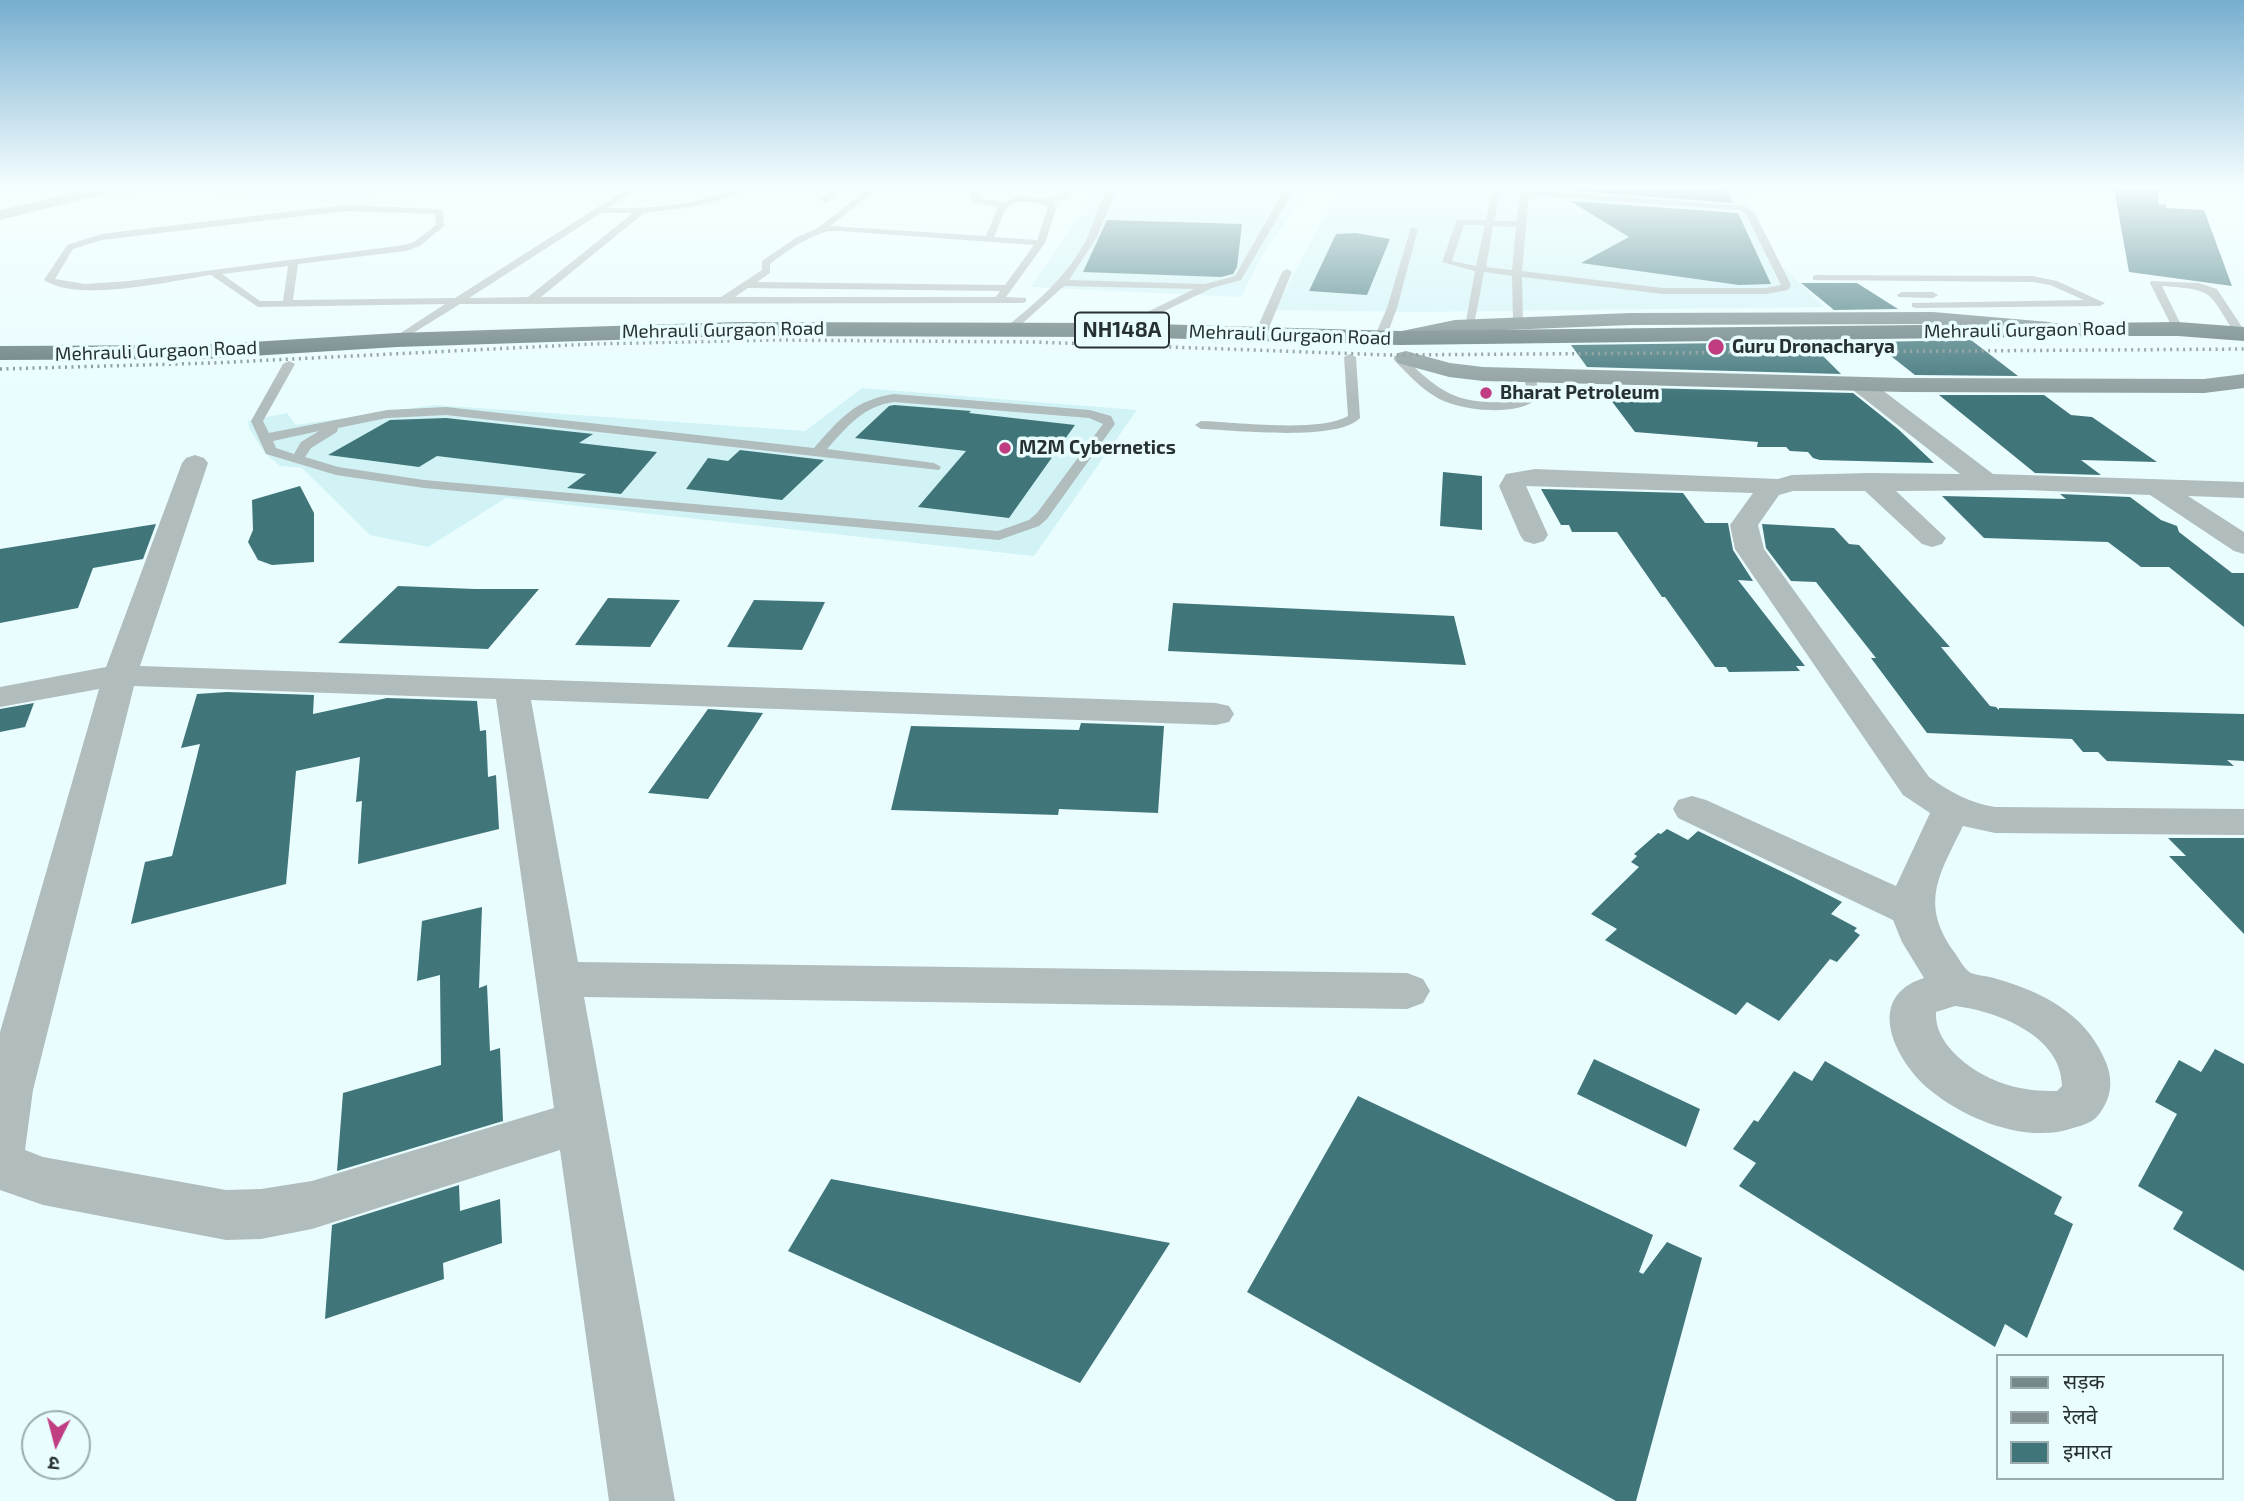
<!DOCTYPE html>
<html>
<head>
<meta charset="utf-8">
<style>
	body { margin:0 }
	#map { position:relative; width:2244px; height:1501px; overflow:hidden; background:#e9fdff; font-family:"Exo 2","Noto Sans Devanagari",sans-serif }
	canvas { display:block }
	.legend { position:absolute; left:1996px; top:1354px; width:228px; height:126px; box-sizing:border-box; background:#e9fdff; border:2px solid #9cabad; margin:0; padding:9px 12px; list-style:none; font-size:21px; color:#283132 }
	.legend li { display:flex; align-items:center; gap:14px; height:35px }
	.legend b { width:35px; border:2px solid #9cabad }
	.north { position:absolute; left:21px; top:1410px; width:70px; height:70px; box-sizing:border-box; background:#e9fdff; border:2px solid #9cabad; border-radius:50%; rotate:186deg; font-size:19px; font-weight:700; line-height:28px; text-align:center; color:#283132 }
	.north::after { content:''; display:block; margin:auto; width:24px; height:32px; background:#c13d82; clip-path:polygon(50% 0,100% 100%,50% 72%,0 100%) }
</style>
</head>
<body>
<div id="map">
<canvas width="2244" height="1501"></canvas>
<ul class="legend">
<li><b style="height:9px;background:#75888a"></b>सड़क</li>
<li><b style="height:9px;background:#808e8f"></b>रेलवे</li>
<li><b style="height:19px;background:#40757a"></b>इमारत</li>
</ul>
<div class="north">उ</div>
</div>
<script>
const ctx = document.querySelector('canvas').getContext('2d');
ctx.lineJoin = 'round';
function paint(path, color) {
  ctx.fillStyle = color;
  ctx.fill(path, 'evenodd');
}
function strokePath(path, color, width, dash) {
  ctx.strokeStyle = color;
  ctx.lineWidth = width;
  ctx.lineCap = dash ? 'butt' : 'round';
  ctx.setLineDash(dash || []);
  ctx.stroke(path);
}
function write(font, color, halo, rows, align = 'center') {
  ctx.font = font + ' "Exo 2",sans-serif';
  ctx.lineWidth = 7;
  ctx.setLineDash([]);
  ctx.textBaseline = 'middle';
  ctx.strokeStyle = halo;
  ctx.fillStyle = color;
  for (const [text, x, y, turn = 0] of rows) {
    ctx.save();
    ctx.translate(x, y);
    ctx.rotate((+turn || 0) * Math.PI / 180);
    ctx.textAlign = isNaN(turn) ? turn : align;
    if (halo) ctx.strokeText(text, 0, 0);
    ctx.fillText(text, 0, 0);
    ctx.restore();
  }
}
paint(new Path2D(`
	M236 188H392L365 199 210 195Z
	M1098 188H1313L1299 203 1263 254 1241 297 1031 287Z
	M1339 188H1743L1781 265 1825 307 1418 312 1275 310Z
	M862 388 1137 410 1034 556 506 498 428 547 370 535 302 468 280 466 264 452 249 428 248 421 287 413 296 425 435 405 805 431Z`), '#d1f3f6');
paint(new Path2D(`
	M1549 188H1726L1733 203 1551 189Z
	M2114 188 2159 190 2158 204 2166 205V208L2204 210 2232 286 2129 272Z
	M1570 201 1738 213 1771 284 1739 285 1581 263 1629 237Z
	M1107 220 1242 224 1237 267 1233 274 1221 277 1083 272Z
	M1356 233 1390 239 1367 295 1309 291 1336 234Z
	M1801 283H1857L1898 309 1834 310Z
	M1971 340 2018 376 1915 375 1873 342Z
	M1809 342 1841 374 1587 367 1571 345Z
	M1601 387 1853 393 1898 429 1934 463 1820 460 1813 458 1808 452 1790 451 1786 447H1757L1758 442 1635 432Z
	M1939 395H2044L2071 415 2092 417 2157 462 2081 460 2101 475 2035 473Z
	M894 405 971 411 969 413 1075 425 1009 518 918 507 966 451 855 438 889 406Z
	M446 418 593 434 579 443 657 452 621 494 567 488 586 474 437 456 419 467 328 455 390 420Z
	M740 450 824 460 782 500 686 489 708 458 728 461Z
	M1443 472 1482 476V530L1440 526Z
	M300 486 314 513V562L272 565 258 560 248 542 253 530 252 500Z
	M1541 489 1683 493 1705 523H1728L1733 550 1753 581 1738 580 1805 666H1796L1800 671 1729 672 1726 667H1715L1665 597H1662L1617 532H1572L1569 525H1561Z
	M2060 494 2130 497 2161 520 2177 526 2179 532 2232 573H2244V627L2169 567H2141L2108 542 1984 538 1942 496 2066 499Z
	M156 524 143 559 93 568 78 608 0 623V549Z
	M1762 524 1834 528 1849 544 1859 545 1950 647H1941L1990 706 1996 707 1999 710V708L2244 714V761L2227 760 2234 766 2107 761 2098 752H2083L2072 739 1927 733 1871 658H1876L1816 582 1791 581 1766 548Z
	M398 586 475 589H539L488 649 338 643Z
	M608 598 680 600 650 647 575 645Z
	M754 600 825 602 802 650 727 647Z
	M1173 603 1454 616 1466 665 1168 651Z
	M227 692 314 695 313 714 387 698 477 701 480 731 486 730 488 777 496 775 499 829 358 864 362 801 356 802 360 757 296 771 286 884 131 924 145 862 172 856 200 744 181 748 197 694Z
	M34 703 25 727 0 732V709Z
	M708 709 763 713 708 799 648 793Z
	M1081 723 1164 726 1158 813 1059 809 1058 815 891 810 911 726 1079 730Z
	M1667 829 1688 840 1698 831 1795 878 1842 902 1831 914 1857 928 1854 931 1860 935 1837 962 1830 959 1779 1021 1747 1002 1736 1015 1605 940 1617 929 1591 914 1639 867 1631 862 1637 856 1634 854 1658 833 1661 834Z
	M2168 838H2244V934L2169 856H2186Z
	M482 907 479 988 487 985 490 1051 500 1048 503 1121 337 1171 343 1093 441 1065 440 975 417 981 422 921Z
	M2215 1049 2244 1064V1271L2173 1229 2183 1212 2138 1186 2177 1114 2155 1102 2179 1060 2201 1072Z
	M1594 1059 1700 1109 1686 1147 1577 1094Z
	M1825 1061 2062 1197 2054 1214 2073 1224 2027 1338 2005 1324 1995 1347 1739 1186 1756 1163 1733 1149 1754 1120 1758 1122 1794 1071 1812 1081Z
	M1358 1096 1653 1235 1639 1272 1643 1274 1667 1242 1702 1258 1636 1501H1616L1247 1292Z
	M831 1179 1170 1243 1080 1383 788 1251Z
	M459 1185 460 1211 500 1199 502 1243 443 1263 444 1279 325 1319 332 1225Z`), '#40757a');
paint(new Path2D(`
	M158 188H231L227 190 94 194 90 192 94 190Z
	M628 188H637L608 208C636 209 664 207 691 202 710 198 731 187 750 188L731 197 692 207 644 213 541 297H721L762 270V261L797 237 816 229 870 188H879L830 226 986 236 998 207 973 202 969 196 973 188H981L979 198 1002 202 1020 196 1046 199 1062 194 1065 188H1073L1068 198 1053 202 1057 206 1045 243 1006 297 1026 298V302L1022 303 460 304 397 343 393 342V338L445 304 258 307 211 275C171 281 77 303 44 280L67 245 101 234 345 205 439 209 443 212 444 226 420 246 406 251 298 264 293 300 455 298ZM1015 202H1035L1048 207 1037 240 994 237 1005 210ZM345 211 435 214 436 225 414 242 404 245 129 281 85 284 55 279 73 249 102 240ZM601 213H633L528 297 469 298ZM829 231H840L1034 245 1005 285 757 282 770 273V264C788 250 806 237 829 231ZM288 266 283 301H260L222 274ZM748 288 1000 291 996 297H735Z
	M834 188H842L828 202H822V198Z
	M1109 188H1117L1097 237 1069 280 1205 284 1235 276 1283 192 1235 188H1295L1241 280 1212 288 1119 333 1115 332V328L1194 289 1064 286 1014 331H1006V327C1038 301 1068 276 1087 238 1095 222 1098 203 1109 188Z
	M1469 188H1501L1744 206 1754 212 1791 285 1788 290 1766 294H1663L1522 277 1523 322 1518 325 1513 322 1512 276 1484 272 1474 325 1465 327 1475 271 1442 262 1457 220H1486L1492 192ZM1500 192 1521 194 1516 221H1494ZM1529 195 1739 210 1746 214 1781 285 1766 288H1663L1522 271ZM1464 225H1485L1476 266 1452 261ZM1493 226 1516 227 1512 270 1486 267Z
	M1411 227 1418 229 1397 308 1386 338 1376 340 1374 338 1387 308Z
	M1287 269 1292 272 1266 335 1256 337 1254 335 1282 272Z
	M1816 275 2033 276 2057 281 2105 303 2100 306 1916 308 1912 307V303L2084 300 2050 285 2033 282 1813 280V276Z
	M2151 281 2199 283 2217 289 2244 330V337L2237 336C2207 292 2218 290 2162 286L2183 329 2174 331 2150 283Z
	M1902 292H1933L1938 295 1933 298 1898 297 1897 295Z
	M1350 354 1356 357 1360 418C1337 442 1236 430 1201 429L1195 425 1201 421C1236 422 1319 433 1348 416L1344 357Z
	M1394 356H1402C1431 382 1446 400 1487 402 1500 403 1513 402 1525 397L1527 390 1523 375 1533 372 1539 390 1537 399C1517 417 1458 411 1436 397 1420 388 1407 373 1394 360Z
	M289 361 295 364 263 421 269 433 387 410 446 407 814 448C840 419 854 400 894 394L1090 410 1111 416 1115 424 1047 519 1039 526 999 540 424 488 336 475 266 454 251 421 283 364ZM894 402 1089 418 1103 424 1037 513 1029 520 998 531 424 480 338 467 305 457 311 448 337 432 338 428 387 418 446 415 939 470 941 467 934 463 827 449C847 427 863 406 894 402ZM319 431 301 442 294 454 276 448 273 441Z`), '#b1bcbc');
paint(new Path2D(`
	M93 188H119L116 191 0 220V210Z
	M2235 188H2244V196L2239 194Z
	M1861 378 1869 380 1993 474 2244 482V498L2188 496 2244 532V554L2234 551 2150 495 2025 490 1896 491 1946 538 1942 544 1932 547 1922 544 1865 491H1793L1779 495 1758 525 1764 549 1929 777C1950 792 1970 803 1995 807L2244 809V835L1995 833 1963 826C1939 875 1919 904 1955 953 1959 959 1965 970 1971 973 1979 976 1989 976 1997 979 2042 992 2084 1013 2104 1058 2113 1077 2113 1095 2100 1113 2094 1122 2084 1125 2073 1128 2028 1144 1966 1120 1930 1090 1895 1061 1863 997 1924 978L1902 942 1893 920 1678 818 1673 809 1678 800 1692 796 1706 800 1896 886 1930 813 1903 795 1735 549 1730 525 1753 493 1526 486 1548 535 1544 541 1534 544 1524 541 1520 535 1499 486 1506 474 1535 469 1778 479 1792 475 1870 473 1960 474 1853 390 1850 385 1853 380ZM1955 1006C1997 1011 2062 1036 2062 1086L2057 1091C2040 1091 2024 1090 2008 1085 1977 1076 1934 1047 1936 1012Z
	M195 455 204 458 208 463 140 666 1216 703 1229 706 1234 714 1229 722 1216 725 531 700 578 962 1407 973 1423 979 1430 991 1423 1003 1407 1009 584 997 675 1501H609L560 1150 312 1229 261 1239 226 1240 43 1205 0 1190V1032L99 689 0 707V687L106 667 182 463 186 458ZM134 686 496 699 554 1108 312 1181 261 1189 226 1190 43 1157 25 1150 33 1090Z`), '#b1bcbc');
paint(new Path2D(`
	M1406 351 1450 363 1483 367 1904 378 2204 379 2244 374V388L2204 393 1904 392 1483 381 1449 377 1398 363 1395 358 1398 353Z`), '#8e9e9f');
paint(new Path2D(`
	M1933 312 2049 322 2057 324 2060 329 2057 334 2049 336 1933 324 1630 325 1455 332 1400 345 1392 343 1389 338 1392 333 1455 320 1630 313Z`), '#75888a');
paint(new Path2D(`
	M736 322 1119 323 1400 331 2178 322 2244 327V341L2178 336H2113L1400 345 1119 337 736 336 397 347 202 359 0 360V346L202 345 397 333Z`), '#607677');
strokePath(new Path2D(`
	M0 369 212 363 592 344 777 340 1035 342 1389 355 2244 349`), '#808e8f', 3.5, [2, 4.5]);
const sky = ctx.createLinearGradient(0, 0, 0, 398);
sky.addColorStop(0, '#77aecf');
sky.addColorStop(0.47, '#f5feff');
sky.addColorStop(1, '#f5feff00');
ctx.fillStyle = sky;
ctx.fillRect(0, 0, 2244, 398);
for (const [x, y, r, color] of [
	[1716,347,9,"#c13d82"],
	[1486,393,7,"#c13d82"],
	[1005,448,7,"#c13d82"]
]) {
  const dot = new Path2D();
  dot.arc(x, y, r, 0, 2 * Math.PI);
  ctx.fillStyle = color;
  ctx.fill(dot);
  strokePath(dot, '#e9fdff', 2.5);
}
write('19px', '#283132', '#e9fdff', [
	["Mehrauli Gurgaon Road",723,330,-1],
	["Mehrauli Gurgaon Road",2025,330,-1],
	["Mehrauli Gurgaon Road",1290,335,2],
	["Mehrauli Gurgaon Road",156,351,-2]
]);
write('bold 19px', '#283132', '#e9fdff', [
	["Guru Dronacharya",1732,347],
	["Bharat Petroleum",1500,393],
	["M2M Cybernetics",1019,448]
], 'left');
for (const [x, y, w] of [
	[1122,330,94]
]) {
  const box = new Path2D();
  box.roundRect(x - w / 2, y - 17.5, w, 35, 5);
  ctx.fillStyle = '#e9fdff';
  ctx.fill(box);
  strokePath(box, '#283132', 2);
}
write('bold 21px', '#283132', null, [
	["NH148A",1122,330]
]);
</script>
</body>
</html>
